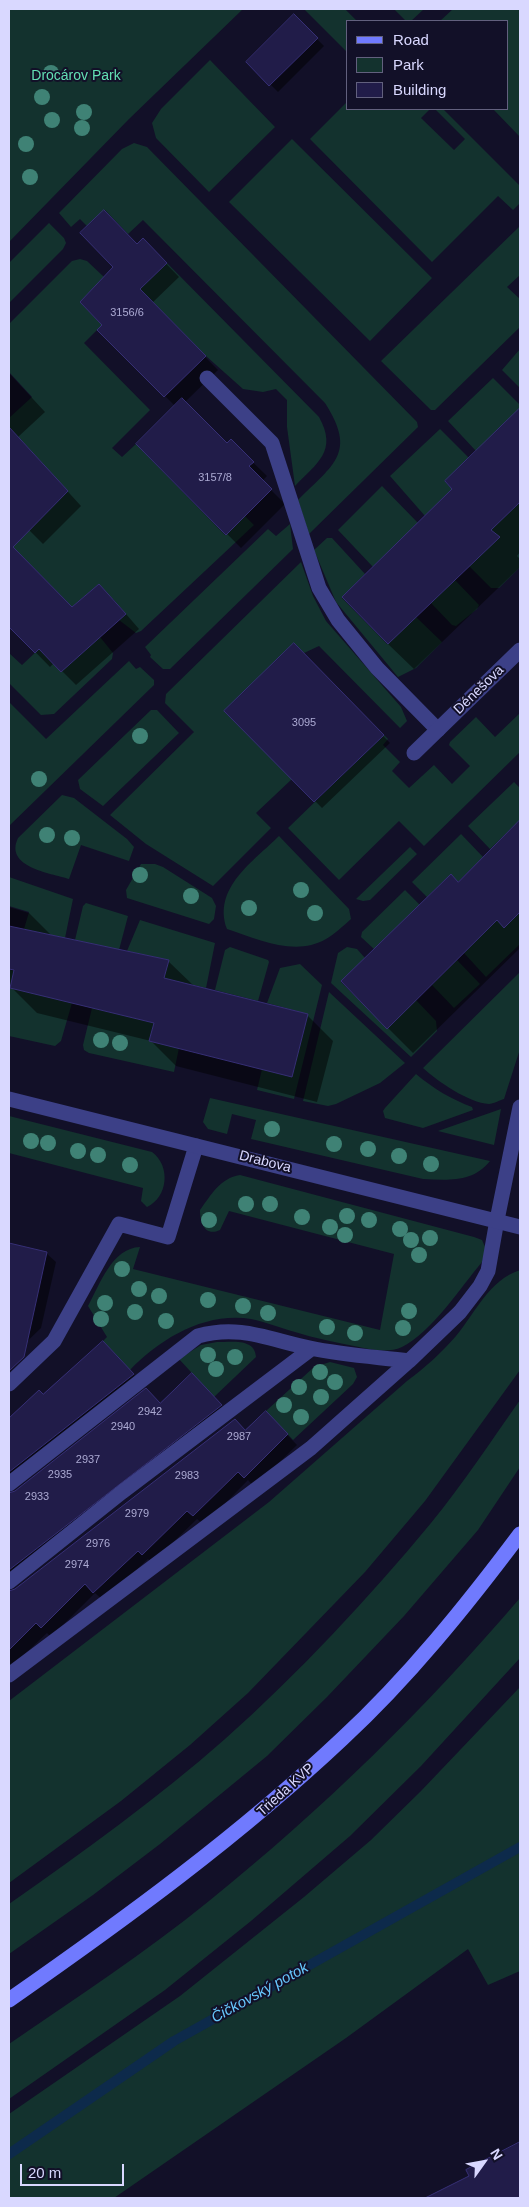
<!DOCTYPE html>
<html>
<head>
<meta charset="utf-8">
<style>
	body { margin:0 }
	#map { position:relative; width:529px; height:2207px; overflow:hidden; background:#121028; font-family:Arial,sans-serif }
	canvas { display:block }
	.frame { position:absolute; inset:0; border:10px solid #d9d8ff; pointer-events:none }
	.legend { position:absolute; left:346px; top:20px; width:162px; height:90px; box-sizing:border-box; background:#121028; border:1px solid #62607e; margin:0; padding:6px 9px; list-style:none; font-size:15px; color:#d9d8ff }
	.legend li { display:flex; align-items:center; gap:10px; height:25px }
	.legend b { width:25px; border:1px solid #62607e }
	.north { position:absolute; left:459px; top:2137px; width:50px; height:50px; -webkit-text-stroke:4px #121028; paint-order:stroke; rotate:58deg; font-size:14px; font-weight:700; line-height:20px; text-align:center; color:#d9d8ff }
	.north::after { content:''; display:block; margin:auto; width:18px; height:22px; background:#d9d8ff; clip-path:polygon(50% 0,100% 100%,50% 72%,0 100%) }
	.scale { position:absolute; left:20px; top:2164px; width:104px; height:22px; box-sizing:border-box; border:2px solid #d9d8ff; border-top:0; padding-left:6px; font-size:15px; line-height:18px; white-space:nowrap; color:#d9d8ff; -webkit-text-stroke:4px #121028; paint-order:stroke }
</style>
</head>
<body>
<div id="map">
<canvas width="529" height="2207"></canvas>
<div class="frame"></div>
<ul class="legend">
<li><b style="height:6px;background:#707afe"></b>Road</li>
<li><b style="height:14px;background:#13322e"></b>Park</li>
<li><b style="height:14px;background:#211c49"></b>Building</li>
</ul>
<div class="north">N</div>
<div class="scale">20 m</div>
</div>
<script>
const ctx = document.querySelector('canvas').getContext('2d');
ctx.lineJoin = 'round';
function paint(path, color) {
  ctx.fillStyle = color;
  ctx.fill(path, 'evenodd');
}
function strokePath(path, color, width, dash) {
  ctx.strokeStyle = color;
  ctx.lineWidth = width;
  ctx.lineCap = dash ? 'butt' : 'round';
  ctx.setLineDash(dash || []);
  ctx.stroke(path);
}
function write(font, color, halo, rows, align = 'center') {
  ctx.font = font + ' Arial,sans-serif';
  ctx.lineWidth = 4;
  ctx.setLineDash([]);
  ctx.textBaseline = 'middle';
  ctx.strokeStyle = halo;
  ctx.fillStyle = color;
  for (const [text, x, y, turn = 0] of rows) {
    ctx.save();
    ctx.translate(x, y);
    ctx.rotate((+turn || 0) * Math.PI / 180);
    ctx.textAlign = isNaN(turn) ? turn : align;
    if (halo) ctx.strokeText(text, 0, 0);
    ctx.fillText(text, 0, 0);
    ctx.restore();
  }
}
paint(new Path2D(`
	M9 9H243L129 119 9 242Z
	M304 9H345L357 21H348V53Z
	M394 9H424L411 21H406Z
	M453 9H520V137L493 109H508V21H440Z
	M210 60 275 127 209 192 156 138 152 123 161 109Z
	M348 101V109H430L421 118 454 150 465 139 435 109H443L520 186V203L513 210 498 196 432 262 310 139Z
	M292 139 432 278 370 341 229 202Z
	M134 143 147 147 417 422 418 427 309 534 298 500C334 464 357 453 325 403L143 220 128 234 105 210 87 226 80 219 71 227 59 213 122 149Z
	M49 223 64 238 66 243 63 249 9 303V263Z
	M520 226V275L507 287 520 299V327L435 410H431L381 361Z
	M80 259 87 261 104 277 80 302 102 325 84 343 150 410 112 448 122 457 136 444 225 535 245 516 254 525 141 631 136 633 119 620 126 614 99 584 72 607 9 543V536L16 543 68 491 9 427V418L32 397 9 372V324L72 261Z
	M167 263 319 417C338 451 317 463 295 486L287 427V400L276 389 263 392 243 389 206 356 140 289Z
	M520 349V388L502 370Z
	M493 378 520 405V408L476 451 448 421Z
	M440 429 469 458 445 481 452 489 425 516 390 476Z
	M382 486 418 523 373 567 338 530Z
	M520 502V567L499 588H491L469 566 491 530Z
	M290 524 293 549 170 669H163L150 657 151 655 145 647 268 529 276 536Z
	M327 538H332L365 574 342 598 387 644 416 617 442 642 416 668 398 677 336 602 314 550Z
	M301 562 313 596 326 621 401 707 407 721 400 728 319 646 304 653 294 643 225 710 292 779 256 813 271 828 213 886 146 844 110 815 194 732 165 703 166 694Z
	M455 580 479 605 477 609 456 626 452 625 431 603Z
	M100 637 113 653 112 659 54 714 41 715 9 683V653L22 665 39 649 61 672Z
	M129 661 136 669 140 667 154 680V685L9 826V702L46 739Z
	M151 710H157L179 733 103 806 80 789 78 780Z
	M520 713V752L424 846 399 821 339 880 288 828 384 735 388 739 383 745 400 762 392 771 409 788 434 765 452 784 470 766 449 745 450 742 476 717 495 737Z
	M514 782 520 788V820L490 849 468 826Z
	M62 795 74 798 127 839 134 847 129 861 81 845 69 879C50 873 4 867 18 838Z
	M461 834 483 857 458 882 450 875 427 897 412 882Z
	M279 836 349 909 351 919C343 926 335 934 326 939 295 957 258 939 227 929 212 888 254 861 279 836Z
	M410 847 417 854 370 900 363 901 356 899Z
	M141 864H155L163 867 212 898 216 906 214 919 209 924 127 898 126 890Z
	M9 877 73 899 65 938 24 929 29 912 9 906Z
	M405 890 420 905 374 949 361 937 362 932Z
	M86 903 128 916 119 950 75 940 83 906Z
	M520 912V944L486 977 464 953 497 920 504 927Z
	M140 920 215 943 206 988 164 978 169 960 127 951Z
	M230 947 268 960 269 962 258 1001 215 990 225 950Z
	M347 947 357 949 365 958 341 982 387 1028 416 1000 436 1021 437 1031 411 1057 331 983 338 953Z
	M457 960 480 984 454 1008 432 985Z
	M300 964 322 985 294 1099 257 1090 262 1069 292 1076 308 1014 267 1003 280 968Z
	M9 969 72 1003 61 1041 55 1046 9 1036Z
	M520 972V1049L504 1099C500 1100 493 1104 489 1104 469 1103 437 1081 423 1068Z
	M329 992 405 1063 380 1083 336 1104 328 1106 303 1101Z
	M92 1008 154 1023 149 1041 179 1048 174 1072 89 1053 84 1050 83 1045Z
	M416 1074C434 1089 451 1099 472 1107L473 1110 423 1128 385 1118 383 1111 385 1108Z
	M210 1098 490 1161C473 1183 447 1180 423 1179L251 1139 256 1120 232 1114 227 1134 208 1129 203 1122Z
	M501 1109 494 1145 438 1131Z
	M9 1116 152 1152C171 1166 168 1197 147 1207L141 1201 143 1188 9 1153Z
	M240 1175 474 1237 482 1240 486 1249 482 1262C461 1287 431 1333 402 1347 387 1354 369 1349 354 1346 334 1342 314 1338 295 1332 281 1328 266 1322 251 1319 205 1312 161 1338 130 1370L103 1341 107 1337 88 1306C100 1284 112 1248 140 1247L133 1269 380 1330 394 1254 229 1211 220 1230C205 1237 200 1223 200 1210 211 1195 220 1178 240 1175Z
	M520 1270V1370L425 1501 365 1572 248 1693 190 1745 121 1801 9 1883V1701L269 1502 407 1381C426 1367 441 1353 456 1336 476 1312 489 1280 520 1270Z
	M217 1342C232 1342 255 1338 256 1357L214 1397 179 1359 201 1345Z
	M330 1362 354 1368 357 1377 353 1384 293 1440 266 1411 314 1367Z
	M520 1400V1467L478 1530 404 1616 327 1697 267 1756 160 1844 93 1895 9 1954V1904C83 1852 157 1799 225 1739 299 1673 368 1599 431 1523 463 1484 491 1441 520 1400Z
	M520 1598V1658L421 1766 350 1836 251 1921 165 1990 9 2099V2044C76 1998 145 1953 209 1901 322 1810 426 1708 520 1598Z
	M520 1687V1971L488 1985 468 1949 346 2038 114 2198H9V2114L180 1996 304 1897 371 1840 421 1791Z`), '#13322e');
paint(new Path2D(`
	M294 16 324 46 278 92 248 62Z
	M143 240 179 277 152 303 218 370 185 402 227 445 231 441 267 476 262 481 285 504 241 548 138 444 175 406 99 330 104 325 137 245Z
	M9 373 45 412 18 437 81 506 43 544 9 510Z
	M520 410V552L517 556 520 559V567L414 669 388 644 454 489 447 481Z
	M9 545 72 609 113 599 139 629 76 685 54 663 50 667 9 625Z
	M294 644 390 743 322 808 226 711Z
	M520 822V948L413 1053 388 1028 458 883Z
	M9 907 29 913 52 936 168 961 194 986 307 1015 333 1041 317 1102 176 1066 151 1041 37 1013 13 989 9 988Z
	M9 1244 46 1253 56 1262 41 1328 9 1359Z
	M113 1352 142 1384 12 1486 9 1493H15L160 1404 201 1384 230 1415 12 1584 9 1591H15L246 1432 266 1413 297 1445 254 1487 248 1480 204 1525 197 1519 152 1563 148 1559 104 1601 95 1593 51 1637 47 1633 9 1669V1419L39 1391 43 1396Z
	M520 2144V2198H428L471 2176 468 2170Z`), '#0007');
strokePath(new Path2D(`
	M9 2154 174 2041 520 1847`), '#0d2a4b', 10);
const building = new Path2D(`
	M294 14 318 38 269 86 246 62Z
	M104 210 137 244 143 238 167 263 140 289 206 356 164 397 97 330 102 325 80 302 113 267 80 233Z
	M182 398 227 443 231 439 254 462 249 466 272 489 226 535 136 444Z
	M520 408V502L491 530 500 537 388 644 342 597 452 489 445 481Z
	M9 427 68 491 13 547 72 607 99 584 126 614 61 672 39 649 35 653 9 627Z
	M294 643 384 735 314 802 224 711Z
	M520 820V912L504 928 497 920 387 1029 341 981 451 874 458 882Z
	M9 926 169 960 164 978 308 1014 292 1077 149 1041 154 1023 10 988 14 970 9 969Z
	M9 1243 47 1252 24 1357 10 1370Z
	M103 1341 134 1374 9 1472V1418L39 1390 43 1394Z
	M192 1373 222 1405 9 1570V1493L15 1491 146 1388 160 1403Z
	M266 1411 288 1434 244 1478 238 1472 193 1516 187 1511 142 1555 138 1551 93 1593 85 1584 41 1628 36 1623 9 1650V1591L15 1589 235 1419 245 1430Z
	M520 2142V2198H425L469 2176 466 2170Z`);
paint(building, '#211c49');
strokePath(building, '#362f75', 1);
strokePath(new Path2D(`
	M207 378 272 443 319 588 338 620 377 668 438 730
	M9 1384 54 1341 119 1224 168 1237 196 1146
	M9 1484 198 1336C240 1324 270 1340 310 1348 343 1355 377 1357 409 1361
	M9 1582 122 1492 311 1349
	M9 1675 311 1448 409 1361 460 1312 480 1286 488 1271 497 1220`), '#3c4087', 15);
strokePath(new Path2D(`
	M414 753 520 650
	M9 1099 520 1227
	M497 1220 520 1107`), '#3c4087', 15);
strokePath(new Path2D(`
	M9 2000C125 1919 239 1836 342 1739 408 1678 466 1606 520 1534`), '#707afe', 15);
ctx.fillStyle = '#3f8275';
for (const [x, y] of [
	[51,73],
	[42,97],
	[84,112],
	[52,120],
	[82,128],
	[26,144],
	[30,177],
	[140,736],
	[39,779],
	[47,835],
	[72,838],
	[140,875],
	[301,890],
	[191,896],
	[249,908],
	[315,913],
	[101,1040],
	[120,1043],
	[272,1129],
	[31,1141],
	[48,1143],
	[334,1144],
	[368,1149],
	[78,1151],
	[98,1155],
	[399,1156],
	[431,1164],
	[130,1165],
	[246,1204],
	[270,1204],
	[347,1216],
	[302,1217],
	[209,1220],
	[369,1220],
	[330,1227],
	[400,1229],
	[345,1235],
	[430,1238],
	[411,1240],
	[419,1255],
	[122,1269],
	[139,1289],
	[159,1296],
	[208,1300],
	[105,1303],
	[243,1306],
	[409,1311],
	[135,1312],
	[268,1313],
	[101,1319],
	[166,1321],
	[327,1327],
	[403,1328],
	[355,1333],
	[208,1355],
	[235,1357],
	[216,1369],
	[320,1372],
	[335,1382],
	[299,1387],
	[321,1397],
	[284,1405],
	[301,1417]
]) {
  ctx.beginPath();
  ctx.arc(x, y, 8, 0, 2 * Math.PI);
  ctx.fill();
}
write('11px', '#aba9d2', null, [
	["3156/6",127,313],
	["3157/8",215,478],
	["3095",304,723],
	["2942",150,1412],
	["2940",123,1427],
	["2987",239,1437],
	["2937",88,1460],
	["2935",60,1475],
	["2983",187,1476],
	["2933",37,1497],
	["2979",137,1514],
	["2976",98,1544],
	["2974",77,1565]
]);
write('14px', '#63dfb4', '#121028', [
	["Drocárov Park",76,76]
]);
write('14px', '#d9d8ff', '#121028', [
	["Dénešova",479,690,-44],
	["Drabova",265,1162,14],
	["Trieda KVP",286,1790,-42]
]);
write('italic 15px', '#67c7fd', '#121028', [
	["Čičkovský potok",260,1993,-29]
]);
</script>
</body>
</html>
